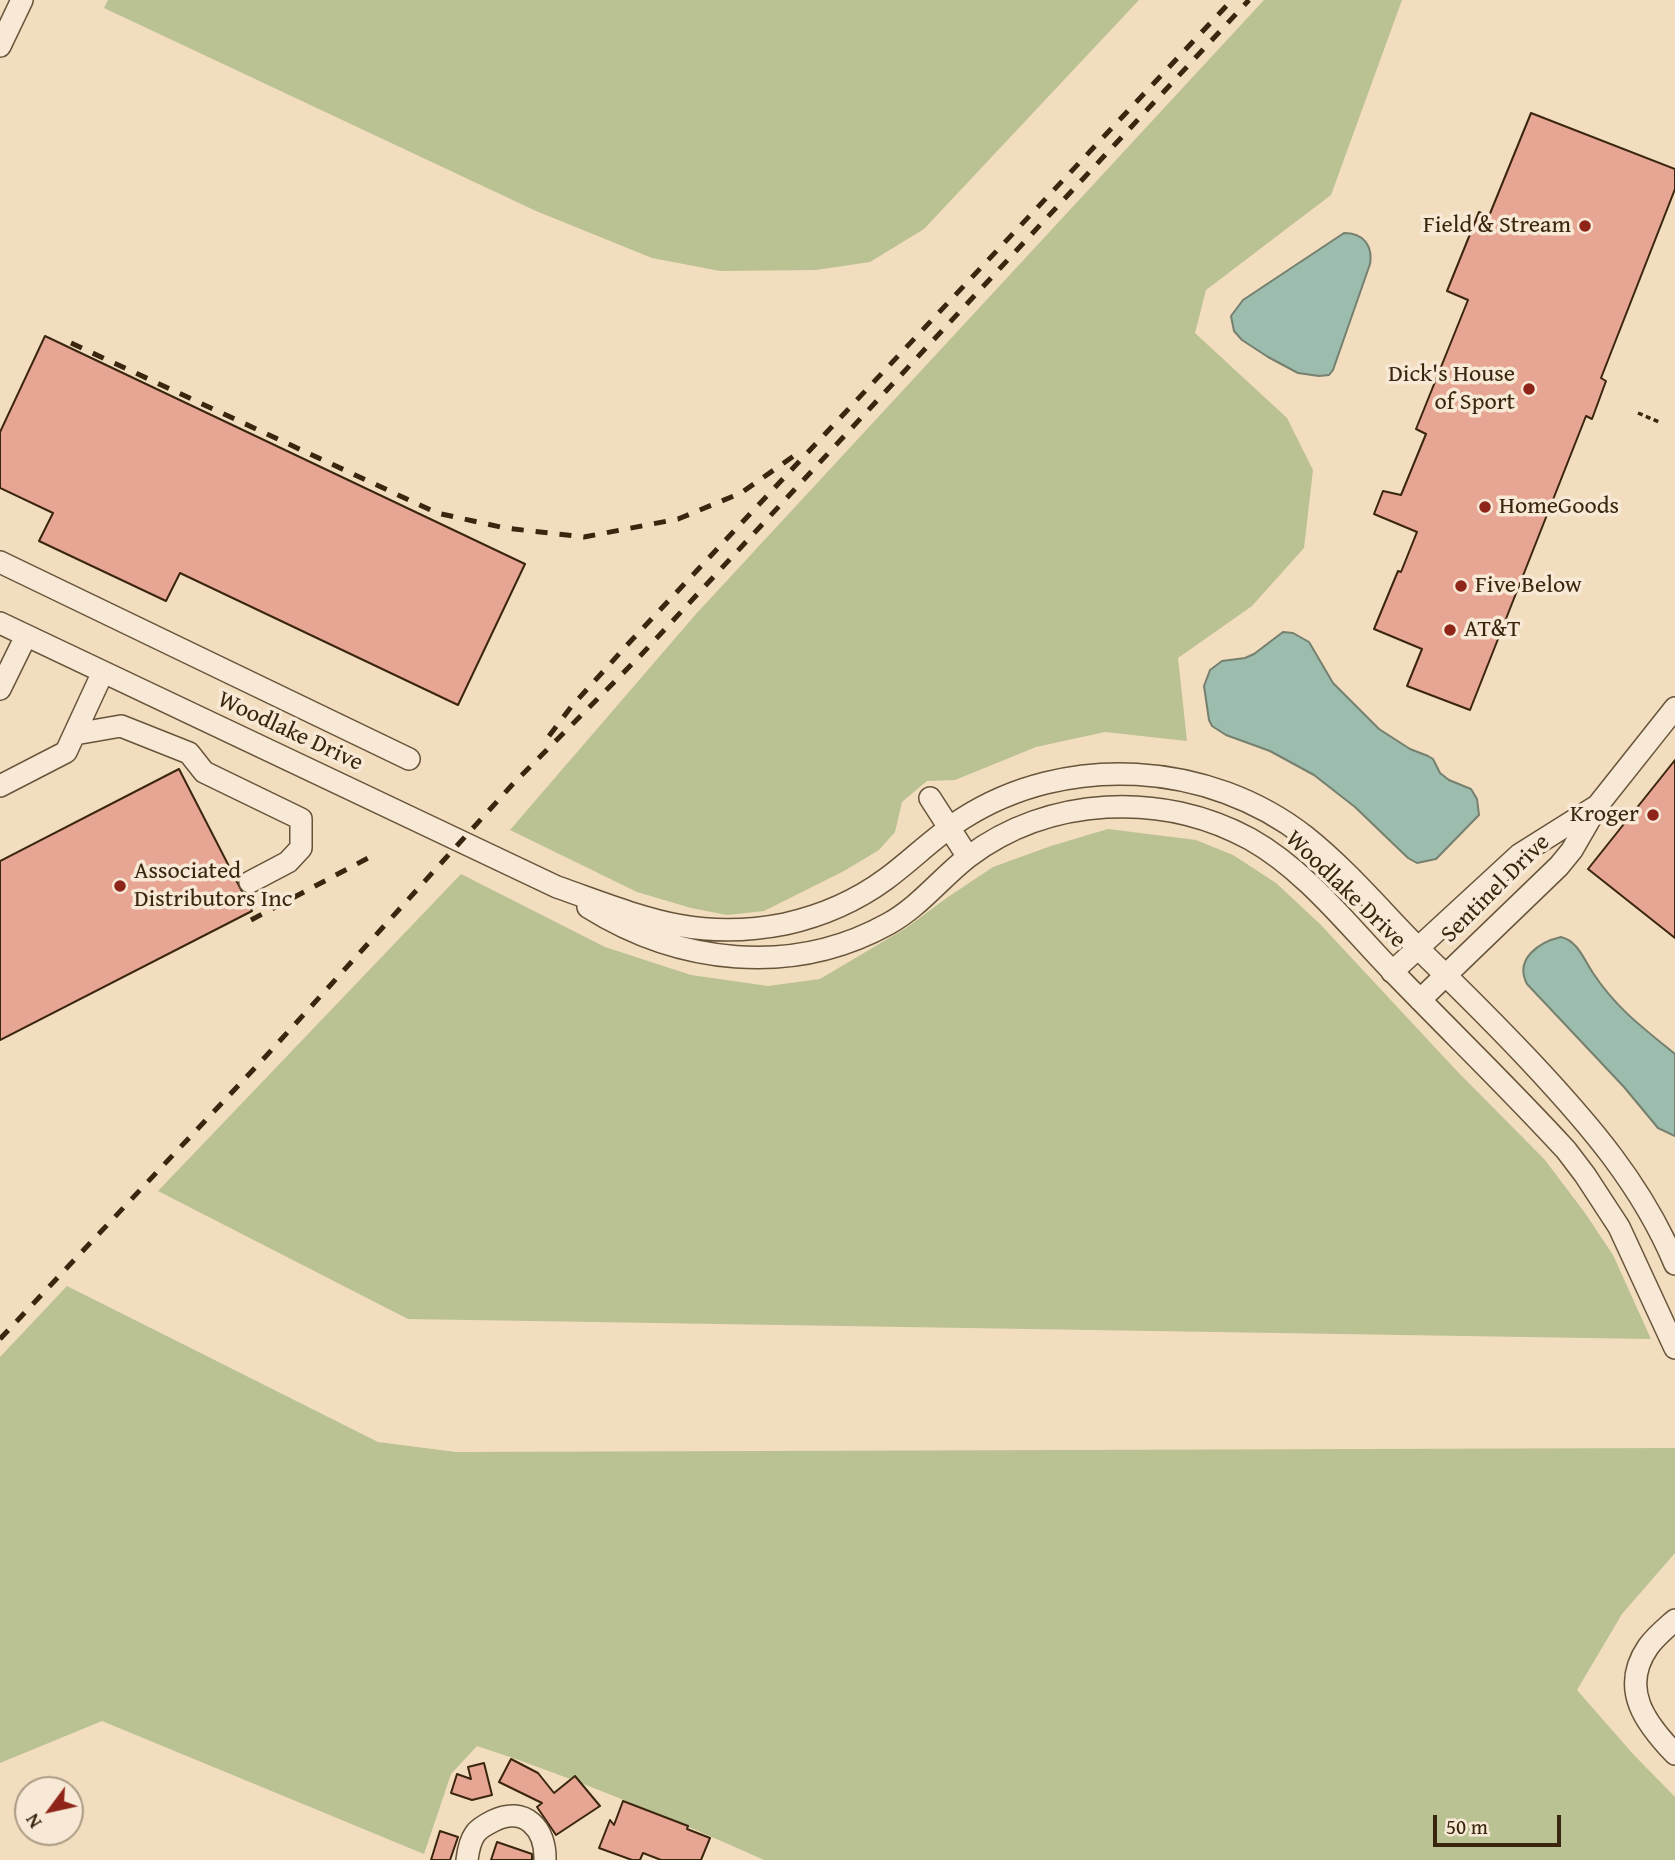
<!DOCTYPE html>
<html>
<head>
<meta charset="utf-8">
<style>
	body { margin:0 }
	#map { position:relative; width:1675px; height:1860px; overflow:hidden; background:#f2ddbf; font-family:"Gentium Book Plus",serif }
	canvas { display:block }
	.north { position:absolute; left:14px; top:1776px; width:70px; height:70px; box-sizing:border-box; background:#f7e9d5; border:2px solid #ab9b85; border-radius:50%; rotate:237deg; font-size:19px; font-weight:700; line-height:28px; text-align:center; color:#3a260e }
	.north::after { content:''; display:block; margin:auto; width:24px; height:32px; background:#8f2418; clip-path:polygon(50% 0,100% 100%,50% 72%,0 100%) }
	.scale { position:absolute; left:1433px; top:1815px; width:128px; height:32px; box-sizing:border-box; border:4px solid #3a260e; border-top:0; padding-left:9px; font-size:21px; line-height:24px; white-space:nowrap; color:#3a260e; -webkit-text-stroke:5px #f7e9d5; paint-order:stroke }
</style>
</head>
<body>
<div id="map">
<canvas width="1675" height="1860"></canvas>
<div class="north">N</div>
<div class="scale">50 m</div>
</div>
<script>
const ctx = document.querySelector('canvas').getContext('2d');
ctx.lineJoin = 'round';
function paint(path, color) {
  ctx.fillStyle = color;
  ctx.fill(path, 'evenodd');
}
function strokePath(path, color, width, dash) {
  ctx.strokeStyle = color;
  ctx.lineWidth = width;
  ctx.lineCap = dash ? 'butt' : 'round';
  ctx.setLineDash(dash || []);
  ctx.stroke(path);
}
function write(font, color, halo, rows, align = 'center') {
  ctx.font = font + ' "Gentium Book Plus",serif';
  ctx.lineWidth = 7;
  ctx.setLineDash([]);
  ctx.textBaseline = 'middle';
  ctx.strokeStyle = halo;
  ctx.fillStyle = color;
  for (const [text, x, y, turn = 0] of rows) {
    ctx.save();
    ctx.translate(x, y);
    ctx.rotate((+turn || 0) * Math.PI / 180);
    ctx.textAlign = isNaN(turn) ? turn : align;
    if (halo) ctx.strokeText(text, 0, 0);
    ctx.fillText(text, 0, 0);
    ctx.restore();
  }
}
paint(new Path2D(`
	M108 0H1139L924 229 870 262 816 270 720 271 652 258 536 211 104 8Z
	M1264 0H1402L1331 195 1206 290 1195 333 1287 418 1313 470 1304 548 1252 606 1178 658 1187 741 1105 732 1036 747 955 780 927 781 902 802 895 832 879 850 844 871 764 911 727 915 691 908 637 892 510 830 696 614Z
	M1108 829 1196 840 1233 855 1276 883 1320 924 1455 1069 1545 1160 1585 1213 1613 1255 1651 1339 408 1319 158 1191 461 874 605 947 691 975 768 986 820 979 906 928 948 897 993 867 1051 846Z
	M67 1286 378 1442 456 1452 1675 1448V1553L1622 1614 1577 1690 1633 1754 1675 1797V1860H764C670 1818 575 1778 477 1746L451 1774 424 1854 102 1721 0 1763V1357Z`), '#bac192');
const water = new Path2D(`
	M1344 233C1363 233 1373 245 1370 264L1333 370 1329 375 1319 376 1298 373 1268 357 1242 340 1234 331 1231 316 1243 300Z
	M1283 632 1293 633 1309 642 1333 683 1379 729 1410 749 1428 756 1433 759 1440 773 1449 780 1471 789 1477 799 1479 815 1436 859 1417 863 1408 858 1355 807 1314 775 1270 751 1226 735 1212 726 1209 720 1204 686 1210 670 1222 661 1245 658 1254 654Z
	M1561 937C1578 941 1584 960 1593 973 1616 1008 1643 1028 1675 1054V1136L1658 1128 1624 1087 1527 984C1514 959 1539 942 1561 937Z`);
paint(water, '#9cbcae');
strokePath(water, '#75806e', 2);
const building = new Path2D(`
	M1531 113 1675 169V189L1601 378 1606 381 1592 419 1586 416 1470 710 1407 686 1422 649 1374 629 1398 571 1401 572 1417 532 1374 514 1383 491 1401 495 1426 434 1416 429 1468 300 1447 291 1479 212 1489 216Z
	M45 336 525 564 458 705 180 573 166 601 39 541 53 513 0 488V432Z
	M1675 760V938L1588 869Z
	M179 769 252 911 0 1040V861Z
	M511 1759 538 1773 554 1793 575 1776 600 1806 556 1835 537 1807 542 1803 499 1782Z
	M484 1763 492 1795 472 1800 451 1793 457 1774 471 1779 468 1767Z
	M623 1801 688 1826 687 1829 710 1838 701 1860H661L643 1853 640 1860H632L599 1848 610 1820 614 1825Z
	M440 1831 458 1837 450 1860H431Z
	M497 1842 532 1854V1860H491Z`);
paint(building, '#e7a593');
strokePath(building, '#3a260e', 2);
const minor = new Path2D(`
	M0 46 22 0
	M0 562 409 759
	M0 623 557 887C640 916 694 942 785 924 821 916 856 901 886 879 912 860 934 837 962 819 1066 752 1209 761 1306 837 1351 873 1388 919 1429 959 1464 993 1498 1027 1531 1062 1589 1124 1642 1185 1675 1264
	M0 689 26 636
	M75 734 121 726 189 753 204 772 301 819V848L288 862 250 882
	M0 786 66 752 103 672
	M930 798 968 857
	M588 907C679 964 792 977 888 924 919 907 941 878 968 857 1049 796 1162 791 1250 839 1307 871 1350 928 1395 974 1452 1033 1511 1090 1566 1150L1585 1175 1619 1227 1675 1348
	M1392 972 1519 855 1597 806
	M1420 1000 1559 866 1572 850 1598 805 1675 708
	M1675 1620C1666 1628 1655 1637 1648 1647 1619 1689 1646 1724 1675 1754
	M467 1860C468 1852 470 1841 475 1834 479 1828 487 1824 493 1821 525 1805 546 1829 545 1860`);
strokePath(minor, '#68543a', 24);
strokePath(new Path2D(`
	M1638 413 1659 422`), '#3a260e', 3.5, [5, 3.5]);
strokePath(minor, '#f7e9d5', 21);
strokePath(new Path2D(`
	M71 343 437 513 505 528 584 537 678 519 741 493 798 453
	M549 736 571 707 628 644 1232 0
	M251 920 370 857
	M0 1339 267 1055 512 785 641 655 1249 0`), '#3a260e', 5, [12, 12]);
for (const [x, y, r, color] of [
	[1585,226,7,"#8f2418"],
	[1529,389,7,"#8f2418"],
	[1485,507,7,"#8f2418"],
	[1461,586,7,"#8f2418"],
	[1450,630,7,"#8f2418"],
	[1653,815,7,"#8f2418"],
	[120,886,7,"#8f2418"]
]) {
  const dot = new Path2D();
  dot.arc(x, y, r, 0, 2 * Math.PI);
  ctx.fillStyle = color;
  ctx.fill(dot);
  strokePath(dot, '#f7e9d5', 2.5);
}
write('24px', '#3a260e', '#f7e9d5', [
	["Field & Stream",1571,226,"right"],
	["Dick's House",1515,375,"right"],
	["of Sport",1515,403,"right"],
	["HomeGoods",1499,507],
	["Five Below",1475,586],
	["AT&T",1464,630],
	["Kroger",1639,815,"right"],
	["Associated",134,872],
	["Distributors Inc",134,900]
], 'left');
write('24px', '#3a260e', '#f7e9d5', [
	["Woodlake Drive",290,732,25],
	["Sentinel Drive",1496,889,-45],
	["Woodlake Drive",1345,890,44]
]);
</script>
</body>
</html>
